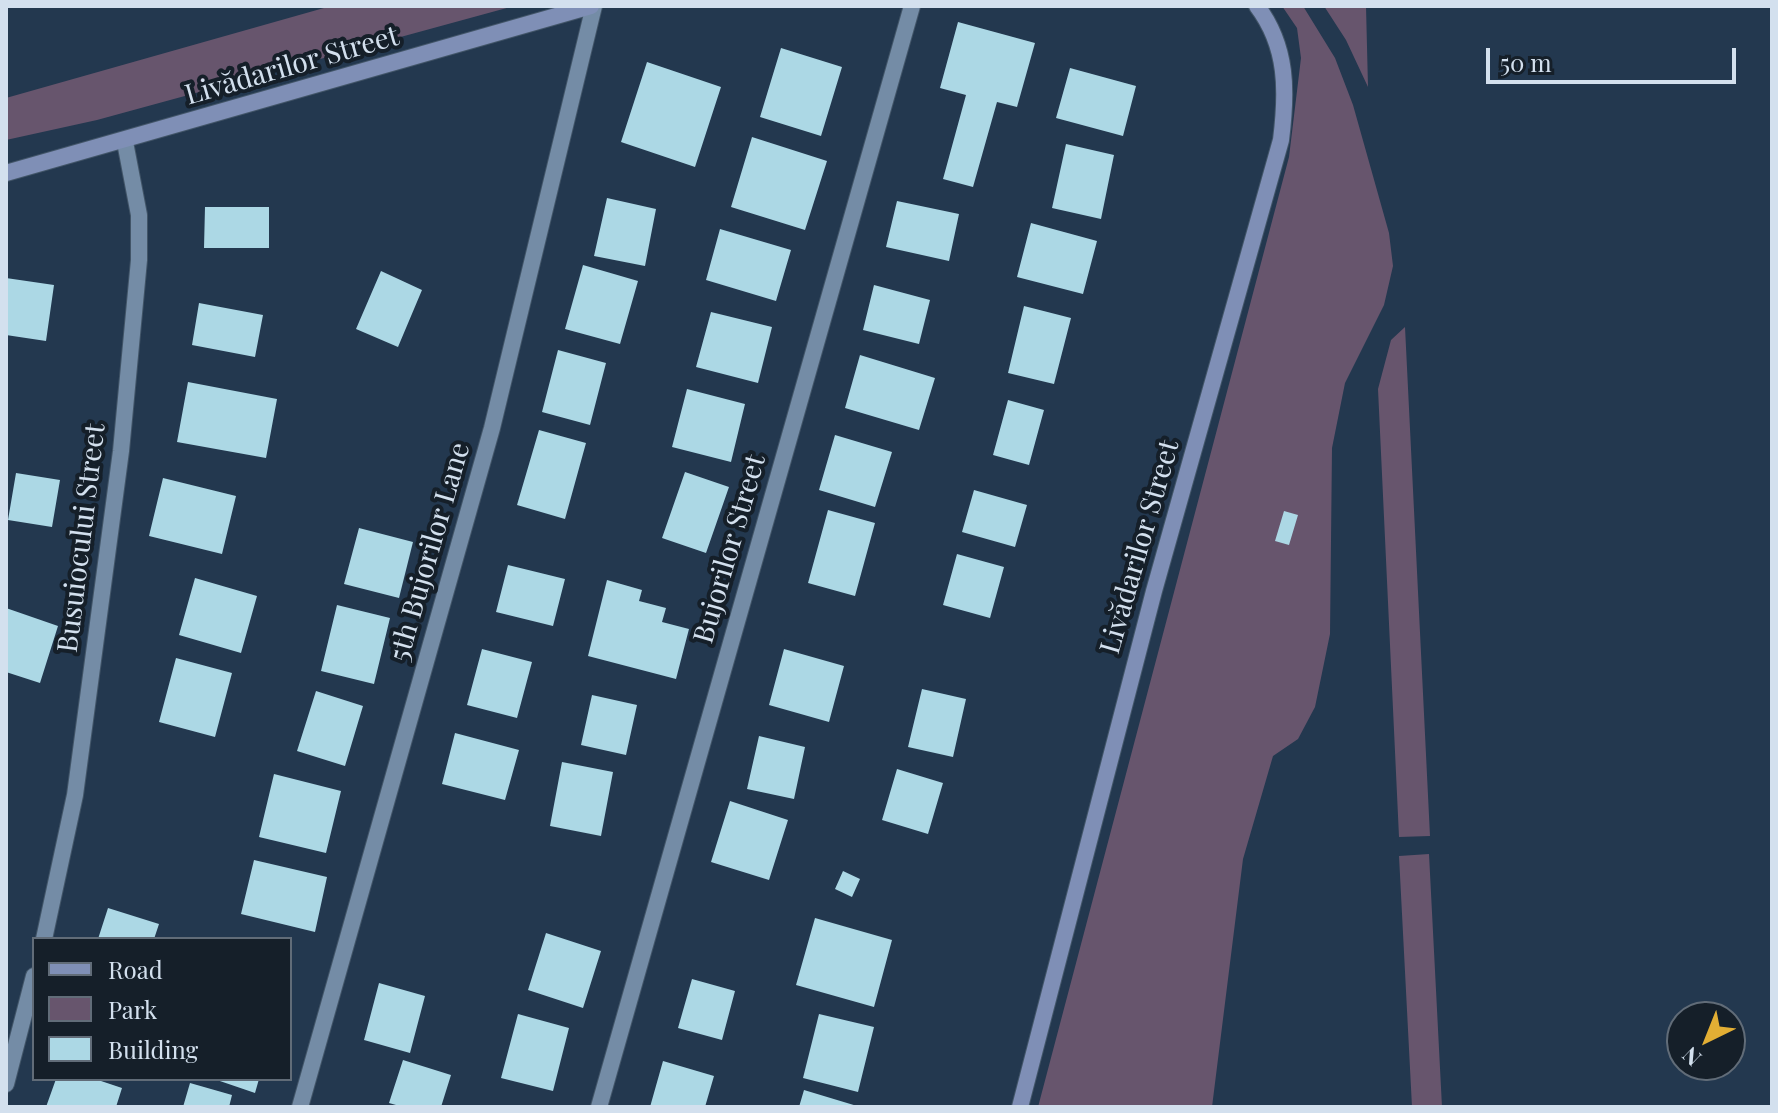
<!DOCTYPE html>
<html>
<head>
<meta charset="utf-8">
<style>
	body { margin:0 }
	#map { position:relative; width:1778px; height:1113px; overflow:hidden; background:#23384f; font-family:"Playfair Display",serif }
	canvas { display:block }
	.frame { position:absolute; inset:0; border:8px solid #d3e0ee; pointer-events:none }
	.legend { position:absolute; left:32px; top:937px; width:260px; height:144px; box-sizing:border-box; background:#151f29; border:2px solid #616c78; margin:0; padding:10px 14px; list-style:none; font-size:24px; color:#d3e0ee }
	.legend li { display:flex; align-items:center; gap:16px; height:40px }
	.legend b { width:40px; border:2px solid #616c78 }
	.north { position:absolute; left:1666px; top:1001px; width:80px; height:80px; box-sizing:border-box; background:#151f29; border:2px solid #616c78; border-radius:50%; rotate:223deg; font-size:22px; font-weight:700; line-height:32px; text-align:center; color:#d3e0ee }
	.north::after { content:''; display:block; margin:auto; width:28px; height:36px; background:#e2ae34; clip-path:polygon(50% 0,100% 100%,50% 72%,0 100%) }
	.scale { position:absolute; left:1486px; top:48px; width:250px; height:36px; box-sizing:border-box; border:4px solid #d3e0ee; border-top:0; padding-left:10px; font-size:24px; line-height:28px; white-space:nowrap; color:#d3e0ee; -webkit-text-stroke:6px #151f29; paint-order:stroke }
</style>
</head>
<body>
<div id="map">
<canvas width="1778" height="1113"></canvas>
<div class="frame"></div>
<ul class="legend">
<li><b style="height:10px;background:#7f8fb6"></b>Road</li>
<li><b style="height:22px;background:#67556d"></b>Park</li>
<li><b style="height:22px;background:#acd8e5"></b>Building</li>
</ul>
<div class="north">N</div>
<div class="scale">50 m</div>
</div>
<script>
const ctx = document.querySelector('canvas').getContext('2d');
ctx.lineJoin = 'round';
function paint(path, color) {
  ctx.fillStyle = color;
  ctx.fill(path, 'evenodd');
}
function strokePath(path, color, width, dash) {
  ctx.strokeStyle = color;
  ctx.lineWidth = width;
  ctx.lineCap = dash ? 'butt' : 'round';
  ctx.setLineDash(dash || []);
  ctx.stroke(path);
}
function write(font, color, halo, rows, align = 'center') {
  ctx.font = font + ' "Playfair Display",serif';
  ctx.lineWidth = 8;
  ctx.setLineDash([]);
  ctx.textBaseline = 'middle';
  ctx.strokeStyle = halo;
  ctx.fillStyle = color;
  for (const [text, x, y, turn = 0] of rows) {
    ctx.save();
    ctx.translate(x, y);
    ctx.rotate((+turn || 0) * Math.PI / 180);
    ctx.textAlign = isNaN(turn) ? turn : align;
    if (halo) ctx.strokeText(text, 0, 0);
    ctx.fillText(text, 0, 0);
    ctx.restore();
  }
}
paint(new Path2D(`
	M331 6H514L97 120 6 140V98Z
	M1282 6H1303L1335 58 1353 105 1389 233 1393 266 1384 305 1345 383 1332 448 1330 634 1315 707 1298 739 1273 756 1243 859 1212 1107H1038L1289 157 1301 58 1297 28Z
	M1324 6H1366L1368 87 1346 40Z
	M1405 327 1430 836 1399 837 1378 389 1391 340Z
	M1429 854 1442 1107H1412L1399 856Z`), '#67556d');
paint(new Path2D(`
	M958 22 1035 43 1017 107 997 102 973 187 943 179 966 95 940 88Z
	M781 48 842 67 821 136 760 117Z
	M647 62 721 87 695 167 621 142Z
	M1070 68 1136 86 1123 136 1056 118Z
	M752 137 827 161 805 230 731 207Z
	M1066 144 1114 155 1101 219 1052 208Z
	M607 198 656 209 645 266 594 256Z
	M897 201 959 214 949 261 886 247Z
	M205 207H269V248H204Z
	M1031 223 1097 241 1083 294 1017 277Z
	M720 229 791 250 776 301 706 280Z
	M583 265 638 281 620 344 565 329Z
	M381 271 422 290 398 347 356 329Z
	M6 278 54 285 46 341 6 335Z
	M874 285 930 300 919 344 863 330Z
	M199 303 263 315 255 357 192 345Z
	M1024 306 1071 318 1054 384 1008 373Z
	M711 312 772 327 758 383 696 367Z
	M558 350 606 363 590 425 542 412Z
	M860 355 935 378 919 430 845 408Z
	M188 382 277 399 266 458 177 442Z
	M687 389 745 404 731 462 672 447Z
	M1008 400 1044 410 1029 465 993 455Z
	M539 430 586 443 565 519 517 505Z
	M835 435 892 452 875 507 819 490Z
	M685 472 729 487 706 553 662 538Z
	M16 473 60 480 52 527 8 520Z
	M163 478 236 496 222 554 149 536Z
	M974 490 1027 505 1015 547 962 532Z
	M828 510 875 523 855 596 808 583Z
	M1284 511 1298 515 1289 545 1275 541Z
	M359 528 413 542 399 598 344 584Z
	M957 554 1004 567 990 618 943 605Z
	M508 565 565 579 553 626 496 612Z
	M195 578 257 596 241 653 179 635Z
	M607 580 642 590 639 601 666 608 662 622 689 629 676 679 588 656Z
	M337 605 390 618 374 684 321 671Z
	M6 608 58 626 40 683 6 672Z
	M482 649 532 662 517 718 467 705Z
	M784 649 844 666 829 722 769 705Z
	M176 658 232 673 215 737 159 722Z
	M922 689 966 699 953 757 908 747Z
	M316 691 363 706 345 766 297 751Z
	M592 695 637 705 626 755 581 745Z
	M455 733 519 750 505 800 442 784Z
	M759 736 805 747 794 799 747 789Z
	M562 762 613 772 601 836 550 826Z
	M897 769 943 783 928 834 882 820Z
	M274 774 341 791 326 853 259 837Z
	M730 801 788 820 769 880 711 862Z
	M254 860 327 877 315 932 241 914Z
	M843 871 860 879 852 897 835 889Z
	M108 908 159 924 154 939H98Z
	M815 918 892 940 874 1007 796 985Z
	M546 933 601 951 583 1008 528 990Z
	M692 979 735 991 722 1040 678 1028Z
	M379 983 425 996 410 1053 364 1040Z
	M518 1014 569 1028 553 1091 501 1078Z
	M819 1014 874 1027 858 1092 803 1078Z
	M403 1060 451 1075 441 1107H403L389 1103Z
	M663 1061 714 1076 705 1107H650Z
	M56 1079H95L122 1088 116 1107H46Z
	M214 1079H259L255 1093Z
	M190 1083 232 1095 229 1107H183Z
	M804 1090 857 1106V1107H799Z`), '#acd8e5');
const street = new Path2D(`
	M44 939 75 795 121 451 139 260V215L125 142
	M6 1084 34 976
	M300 1107 492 428 594 6
	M599 1107 912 6`);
const secondary = new Path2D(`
	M6 173 591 6
	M1020 1107 1154 591 1281 140C1287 92 1288 47 1257 6`);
strokePath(street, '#425568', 18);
strokePath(secondary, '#425568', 18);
strokePath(street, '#748ca6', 16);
strokePath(secondary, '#7f8fb6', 16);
write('28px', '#d3e0ee', '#151f29', [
	["Livădarilor Street",292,66,-16],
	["Busuiocului Street",82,538,-83],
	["Livădarilor Street",1140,547,-74],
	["Bujorilor Street",730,549,-74],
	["5th Bujorilor Lane",430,552,-74]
]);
</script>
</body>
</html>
